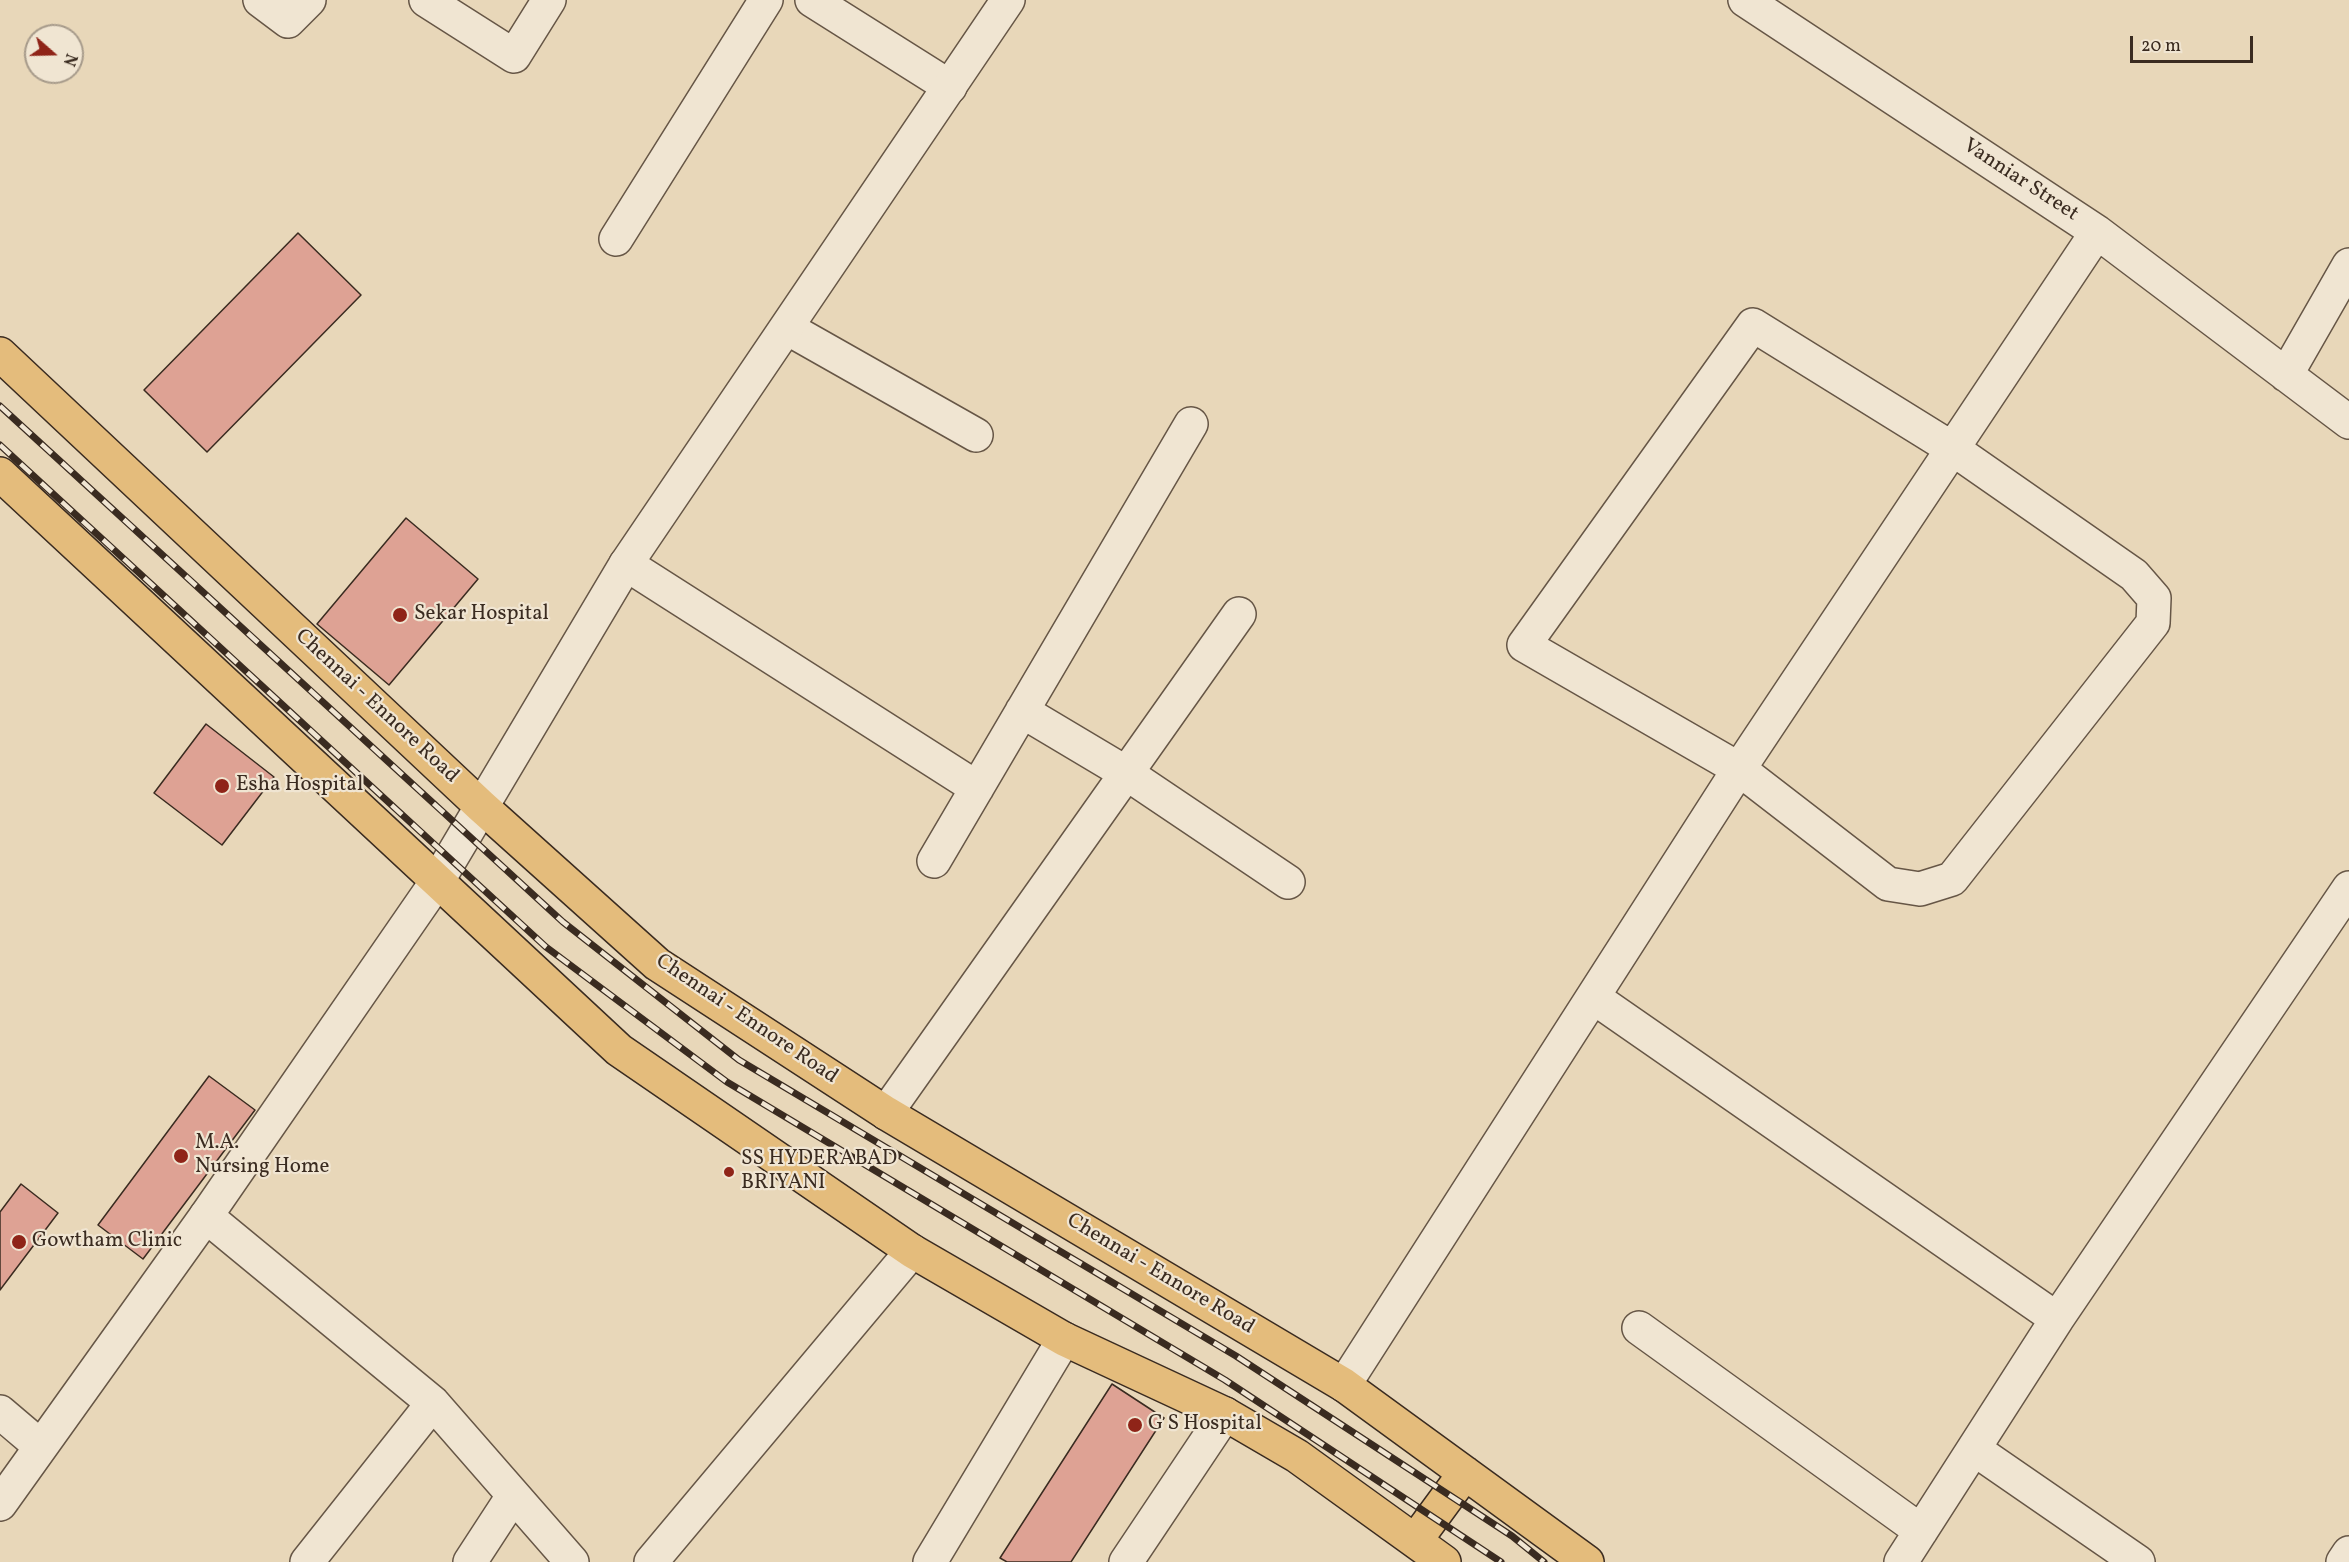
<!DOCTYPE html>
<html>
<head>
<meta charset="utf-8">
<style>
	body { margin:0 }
	#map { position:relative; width:2349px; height:1562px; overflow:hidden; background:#e8d7b9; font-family:Vollkorn,serif }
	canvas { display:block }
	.north { position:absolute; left:24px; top:24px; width:60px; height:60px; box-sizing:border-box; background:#f0e5d2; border:2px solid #a79b8b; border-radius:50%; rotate:110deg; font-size:16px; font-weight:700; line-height:24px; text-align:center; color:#3a2b20 }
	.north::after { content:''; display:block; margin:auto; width:21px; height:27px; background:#8f2418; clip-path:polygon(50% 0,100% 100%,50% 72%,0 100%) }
	.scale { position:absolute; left:2130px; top:36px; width:123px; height:27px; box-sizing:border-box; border:3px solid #3a2b20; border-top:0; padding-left:8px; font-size:18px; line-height:21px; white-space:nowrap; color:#3a2b20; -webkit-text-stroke:4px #f0e5d2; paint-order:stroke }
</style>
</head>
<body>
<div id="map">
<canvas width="2349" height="1562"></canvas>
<div class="north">N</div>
<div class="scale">20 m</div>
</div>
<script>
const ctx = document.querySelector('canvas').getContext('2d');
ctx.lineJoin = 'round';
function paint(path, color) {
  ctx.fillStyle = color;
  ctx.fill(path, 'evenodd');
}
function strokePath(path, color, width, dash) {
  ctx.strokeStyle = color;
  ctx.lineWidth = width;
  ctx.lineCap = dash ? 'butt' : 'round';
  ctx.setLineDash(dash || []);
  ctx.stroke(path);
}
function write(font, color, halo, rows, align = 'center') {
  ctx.font = font + ' Vollkorn,serif';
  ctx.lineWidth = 4.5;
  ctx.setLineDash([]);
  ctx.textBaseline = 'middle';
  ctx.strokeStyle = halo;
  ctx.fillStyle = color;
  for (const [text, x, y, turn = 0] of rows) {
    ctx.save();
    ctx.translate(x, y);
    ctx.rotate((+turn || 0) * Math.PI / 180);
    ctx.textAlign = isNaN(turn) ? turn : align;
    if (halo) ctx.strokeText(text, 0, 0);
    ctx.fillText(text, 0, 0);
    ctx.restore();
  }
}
const building = new Path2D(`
	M298 233 361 295 207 452 144 390Z
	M406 518 478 579 389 685 317 624Z
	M206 724 274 777 222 845 154 793Z
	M209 1076 255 1110 143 1259 98 1225Z
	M21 1184 58 1213 0 1290V1212Z
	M1112 1384 1164 1418 1071 1562H1007L1000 1558Z`);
paint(building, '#dea294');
strokePath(building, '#3a2b20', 1.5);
const minor = new Path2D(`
	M260 0 288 21 309 0
	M426 0 514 56 549 0
	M812 0 950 87
	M1745 0 2097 232 2349 422
	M616 239 766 0
	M1753 325 1953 449 2134 575 2154 598 2153 623 1952 879 1920 889 1888 884 1739 769 1524 645Z
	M787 328 976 435
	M2286 375 2349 265
	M626 564 977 788
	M1022 711 1126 773 1288 882
	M934 861 1191 424
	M1593 997 2057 1319
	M886 1113 1239 614
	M206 1216 433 1403 572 1562
	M1639 1328 1921 1531
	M1344 1385 1739 769 2097 232
	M0 1412 40 1446
	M1974 1449 2138 1562
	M307 1562 433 1403
	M470 1562 513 1496
	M651 1562 912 1251
	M930 1562 1064 1339
	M1126 1562 1225 1414
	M1901 1562 2057 1319 2349 888
	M2343 1562 2349 1553`);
const tertiary = new Path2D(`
	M0 1504 206 1216 438 880 626 564 1008 0`);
const primary = new Path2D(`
	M0 354 481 806 657 964 886 1113 1344 1385 1587 1562
	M0 474 619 1050 912 1251 1064 1339 1225 1414 1297 1456 1444 1562
	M1415 1541 1465 1473`);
strokePath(minor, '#665646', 36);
strokePath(tertiary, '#665646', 36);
strokePath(primary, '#3a2b20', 36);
strokePath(minor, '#f0e5d2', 33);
strokePath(tertiary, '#f0e5d2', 33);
strokePath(primary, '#e4bc7c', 33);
const rail = new Path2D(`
	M0 406 563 922 739 1060 1236 1356 1512 1536 1544 1562
	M0 445 546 947 727 1082 1225 1380 1501 1562`);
strokePath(rail, '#3a2b20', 7);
strokePath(rail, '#f0e5d2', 4.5, [14]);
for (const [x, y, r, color] of [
	[400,615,8,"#8f2418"],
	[222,786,8,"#8f2418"],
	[181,1156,8,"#8f2418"],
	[729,1172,6,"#8f2418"],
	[19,1242,8,"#8f2418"],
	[1135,1425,8,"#8f2418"]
]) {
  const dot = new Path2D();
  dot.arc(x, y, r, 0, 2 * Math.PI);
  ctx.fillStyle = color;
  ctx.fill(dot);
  strokePath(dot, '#f0e5d2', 2);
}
write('21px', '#3a2b20', '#f0e5d2', [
	["Vanniar Street",2020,181,33],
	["Chennai - Ennore Road",376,707,43],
	["Chennai - Ennore Road",746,1020,34],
	["Chennai - Ennore Road",1160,1275,31]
]);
write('21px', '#3a2b20', '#f0e5d2', [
	["Sekar Hospital",414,615],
	["Esha Hospital",236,786],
	["M.A.",195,1144],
	["Nursing Home",195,1168],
	["SS HYDERABAD",741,1160],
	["BRIYANI",741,1184],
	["Gowtham Clinic",32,1242],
	["G S Hospital",1148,1425]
], 'left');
</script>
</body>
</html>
